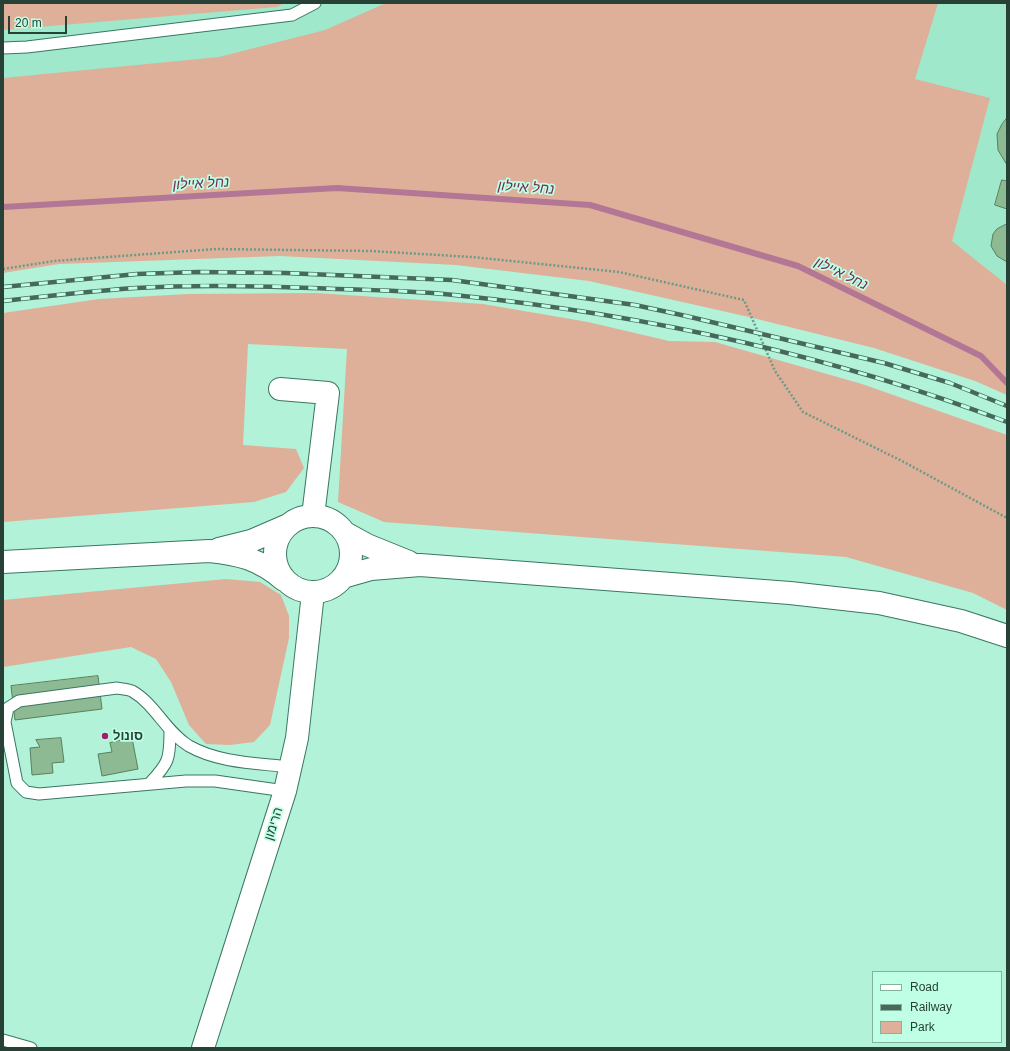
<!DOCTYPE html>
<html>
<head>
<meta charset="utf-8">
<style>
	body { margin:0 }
	#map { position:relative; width:1010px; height:1051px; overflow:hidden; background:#b1f2d8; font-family:Arial,sans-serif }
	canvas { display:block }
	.frame { position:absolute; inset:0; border:4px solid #274137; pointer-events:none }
	.legend { position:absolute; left:872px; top:971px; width:130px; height:72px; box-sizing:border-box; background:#beffe5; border:1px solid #82b39f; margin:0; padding:5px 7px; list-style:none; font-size:12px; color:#274137 }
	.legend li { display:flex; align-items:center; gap:8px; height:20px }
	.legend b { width:20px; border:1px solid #82b39f }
	.scale { position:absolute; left:8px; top:16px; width:59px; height:18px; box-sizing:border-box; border:2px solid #274137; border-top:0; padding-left:5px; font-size:12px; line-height:14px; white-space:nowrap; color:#274137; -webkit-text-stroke:3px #beffe5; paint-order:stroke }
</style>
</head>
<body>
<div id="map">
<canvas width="1010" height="1051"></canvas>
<div class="frame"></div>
<ul class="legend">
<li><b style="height:5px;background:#fff"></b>Road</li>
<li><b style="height:5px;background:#46695b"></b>Railway</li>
<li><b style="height:11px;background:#deb099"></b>Park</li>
</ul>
<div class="scale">20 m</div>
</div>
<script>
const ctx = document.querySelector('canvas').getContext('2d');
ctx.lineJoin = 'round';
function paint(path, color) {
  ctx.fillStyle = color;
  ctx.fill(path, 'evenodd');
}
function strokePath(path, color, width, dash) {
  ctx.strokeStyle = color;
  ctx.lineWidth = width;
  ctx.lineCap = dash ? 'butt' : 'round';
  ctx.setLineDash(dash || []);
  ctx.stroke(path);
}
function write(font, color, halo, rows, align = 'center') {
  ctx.font = font + ' Arial,"Noto Sans Hebrew",sans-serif';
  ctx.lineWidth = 3.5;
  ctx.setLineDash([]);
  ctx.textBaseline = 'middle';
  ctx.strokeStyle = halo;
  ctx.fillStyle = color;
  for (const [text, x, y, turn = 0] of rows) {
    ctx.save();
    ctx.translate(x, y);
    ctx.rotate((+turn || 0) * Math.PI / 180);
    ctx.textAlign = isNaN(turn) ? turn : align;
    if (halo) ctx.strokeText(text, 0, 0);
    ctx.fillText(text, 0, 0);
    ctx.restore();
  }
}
paint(new Path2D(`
	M3 3H1007V322L3 89Z`), '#9fe8cb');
paint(new Path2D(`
	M3 3H284L277 7 3 30Z
	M386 3H938L915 79 990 98 952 241 1007 285V395L975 381 874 348 749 317 589 281 456 265 280 256 59 264 3 273V78L219 57 325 30Z
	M316 293 483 304 588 322 669 341 715 342 862 384 1007 435V610L973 593 846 557 384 522 338 502 347 349 248 344 243 445 296 449 304 468 286 492 254 502 3 522V313L99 299 188 294Z
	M226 579 260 582 281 595 289 616V638L270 725 254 742 230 745 206 744 189 725 171 682 156 659 131 647 3 667V600Z`), '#deb099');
strokePath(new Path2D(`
	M3 207 337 188 590 205 798 266 981 356 1007 383`), '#b47695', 6);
const building = new Path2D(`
	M1007 118V165L998 150 997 134 1002 124Z
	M1002 180 1007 181V209L995 205Z
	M1007 224V262L997 256 991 246 993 234 997 229Z
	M98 676 102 709 15 720 11 686Z
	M61 738 64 762 52 763 53 773 32 775 30 748 40 747 36 740Z
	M132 738 138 769 102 776 98 754 112 752 110 743Z`);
paint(building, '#8eba93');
strokePath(building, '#56815c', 1);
const service = new Path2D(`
	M3 48 27 47 292 15 315 3
	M149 784C169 763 170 759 170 731
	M285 791 215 781H186L39 794 26 792 17 783 5 722 8 708 19 701 117 688C121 689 128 689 132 691 155 704 166 732 189 746 219 763 257 763 290 767
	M3 1040 31 1048`);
const minor = new Path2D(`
	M280 389 328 393 313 516`);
const tertiary = new Path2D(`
	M203 1048 285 791 297 738 313 593`);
const secondary = new Path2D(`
	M275 554a38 38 0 1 1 76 0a38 38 0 1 1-76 0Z
	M345 533 367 545 409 562
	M219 549 251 541 288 525
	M3 562 209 551C240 554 259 559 284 580
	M343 577 371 569 420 565 790 593 879 603 961 621 1007 636`);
strokePath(service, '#397761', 13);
strokePath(minor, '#397761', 24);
strokePath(tertiary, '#397761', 24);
strokePath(secondary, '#397761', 24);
strokePath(new Path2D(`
	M3 269 54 261 216 249 371 251 472 257 619 272 744 300 775 371 803 412 902 461 1007 518`), '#6d9a88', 2.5, [2, 2]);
strokePath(service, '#fff', 11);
strokePath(minor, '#fff', 22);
strokePath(tertiary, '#fff', 22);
strokePath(secondary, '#fff', 22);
const rail = new Path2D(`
	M3 287 137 274 199 272 285 273 452 280 635 305 686 316 884 363 950 383 1007 406
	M3 301C47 296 91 291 136 288 202 284 269 286 336 289 375 290 415 291 454 295 642 314 830 355 1007 422`);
strokePath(rail, '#46695b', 4.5);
strokePath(rail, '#beffe5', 3, [9]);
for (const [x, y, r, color] of [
	[105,736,4,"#a01e6f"]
]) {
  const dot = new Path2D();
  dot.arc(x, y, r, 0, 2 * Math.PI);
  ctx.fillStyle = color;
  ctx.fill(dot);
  strokePath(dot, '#beffe5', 1.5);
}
write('bold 13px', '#274137', '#beffe5', [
	["סונול",113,736]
], 'left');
write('13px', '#274137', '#beffe5', [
	["הרימון",274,824,-72]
]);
write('italic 14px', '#752955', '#beffe5', [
	["נחל איילון",201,184,-3],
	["נחל איילון",526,188,4],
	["נחל איילון",841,274,26]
]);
</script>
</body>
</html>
